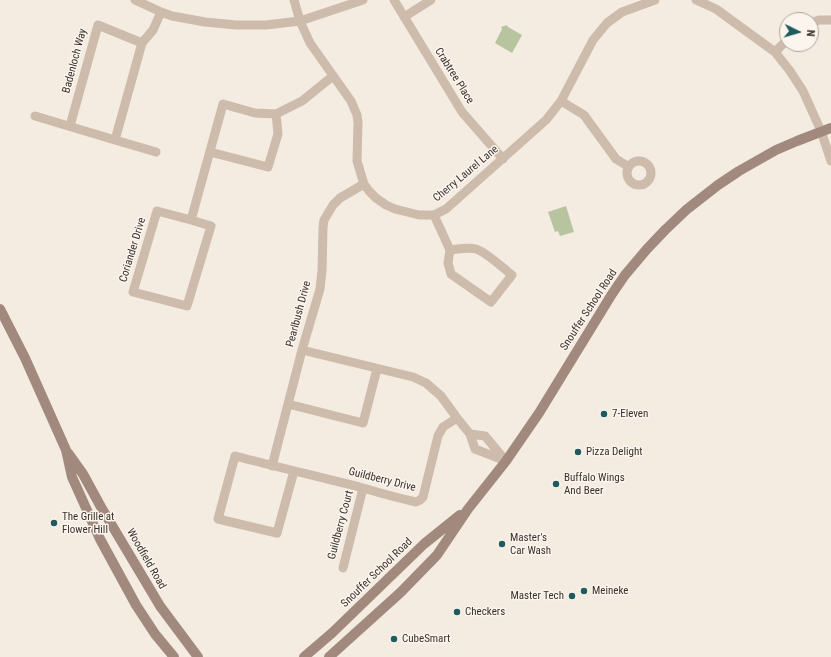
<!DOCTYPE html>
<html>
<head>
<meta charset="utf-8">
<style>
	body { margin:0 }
	#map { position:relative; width:831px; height:657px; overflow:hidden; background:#f4ebe1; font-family:"Roboto Condensed",sans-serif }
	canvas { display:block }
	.north { position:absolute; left:779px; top:12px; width:40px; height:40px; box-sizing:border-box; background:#fbf5ee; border:1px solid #aea6a0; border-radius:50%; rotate:95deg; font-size:11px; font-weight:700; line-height:16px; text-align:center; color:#3b302b }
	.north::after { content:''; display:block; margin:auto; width:14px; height:18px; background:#1f5a5e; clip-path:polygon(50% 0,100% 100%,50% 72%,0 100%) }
</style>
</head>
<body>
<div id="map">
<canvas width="831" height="657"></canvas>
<div class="north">N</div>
</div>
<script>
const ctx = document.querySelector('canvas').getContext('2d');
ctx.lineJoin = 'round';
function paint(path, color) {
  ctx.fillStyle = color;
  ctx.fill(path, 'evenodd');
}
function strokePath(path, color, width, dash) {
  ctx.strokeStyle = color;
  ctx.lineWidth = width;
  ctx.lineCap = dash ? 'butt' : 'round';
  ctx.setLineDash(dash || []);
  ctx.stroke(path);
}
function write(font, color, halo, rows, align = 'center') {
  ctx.font = font + ' "Roboto Condensed",sans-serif';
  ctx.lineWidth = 3;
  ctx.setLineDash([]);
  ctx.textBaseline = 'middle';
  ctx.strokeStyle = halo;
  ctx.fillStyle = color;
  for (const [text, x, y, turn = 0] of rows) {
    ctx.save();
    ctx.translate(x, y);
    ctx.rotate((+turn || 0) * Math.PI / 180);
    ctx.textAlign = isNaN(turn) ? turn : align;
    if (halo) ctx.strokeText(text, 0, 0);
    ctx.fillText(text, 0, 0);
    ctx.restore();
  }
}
paint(new Path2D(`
	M507 25 508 27 522 35 512 53 495 43 502 29 501 27Z
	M566 206 574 232 560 236 558 231 555 232 548 212Z`), '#b8c4a0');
strokePath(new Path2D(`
	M135 0 161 12 172 16 205 22 236 25H266L300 21 363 0
	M294 0 300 21 310 43 351 101 357 115 358 123 357 161 364 184 369 191 376 198 386 205 395 209 419 215H434L446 209 546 120 561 101 593 40 607 23 622 12 655 0
	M394 0 462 112 503 159
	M696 0 716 9 775 52 790 71 803 91 821 131 831 161
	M404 17 431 0
	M811 23 819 20H831
	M775 52 787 40
	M561 101 584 115 616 159 629 167
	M35 116 115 140 142 43 153 30 161 12
	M70 126 98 25 142 43
	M115 140 156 152
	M210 152 268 167 278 134 276 114
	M627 173a12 12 0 1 1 24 0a12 12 0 1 1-24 0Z
	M434 215 450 250 448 263 451 274 491 302 512 275C503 268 486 252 476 249 468 247 459 249 450 250
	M191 220 157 211 133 292 187 306 211 226 191 220 223 104 255 113 276 114 302 101 333 76
	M302 350 413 377 426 383 441 396 457 418 470 434 475 449 506 461
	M288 404 363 423 377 369
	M470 434 485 436 505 460
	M272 466 302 350 320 289 322 271 323 228 324 220 333 205 340 198 364 184
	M294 471 277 533 218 519 235 456C277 467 320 477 363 488 380 493 398 498 416 502L420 500 423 497 438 436 443 427 457 418
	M343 568 363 488`), '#cdbbac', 9);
strokePath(new Path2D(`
	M0 309 25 358 66 450 72 477 100 539 136 605 155 634 174 657
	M68 453 83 474 101 507 160 606 198 657
	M304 657 332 633 424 544 460 515
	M329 657 401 592 437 555 468 509 506 461 539 413 612 294 625 275 647 249 666 229 686 210 718 185 739 171 776 150 797 141 831 128`), '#a18a7d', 10);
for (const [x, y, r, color] of [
	[604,414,4,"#1f5a5e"],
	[578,452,4,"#1f5a5e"],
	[556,484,4,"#1f5a5e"],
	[54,523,4,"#1f5a5e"],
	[502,544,4,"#1f5a5e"],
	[584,591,4,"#1f5a5e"],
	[572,596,4,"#1f5a5e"],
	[457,612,4,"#1f5a5e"],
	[394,639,4,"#1f5a5e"]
]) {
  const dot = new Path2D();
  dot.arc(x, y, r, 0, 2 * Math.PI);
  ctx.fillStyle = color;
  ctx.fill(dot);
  strokePath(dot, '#fbf5ee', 1.5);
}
write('11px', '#3b302b', '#fbf5ee', [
	["Badenloch Way",75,61,-75],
	["Crabtree Place",454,76,58],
	["Cherry Laurel Lane",466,174,-40],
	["Coriander Drive",133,250,-73],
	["Snouffer School Road",589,310,-57],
	["Pearlbush Drive",299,314,-75],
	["Guildberry Drive",382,480,14],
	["Guildberry Court",341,525,-75],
	["Woodfield Road",146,559,60],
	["Snouffer School Road",377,573,-44]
]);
write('11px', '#3b302b', '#fbf5ee', [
	["7-Eleven",612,414],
	["Pizza Delight",586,452],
	["Buffalo Wings",564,478],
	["And Beer",564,491],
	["The Grille at",62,517],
	["Flower Hill",62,530],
	["Master's",510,538],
	["Car Wash",510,551],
	["Meineke",592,591],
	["Master Tech",564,596,"right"],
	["Checkers",465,612],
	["CubeSmart",402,639]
], 'left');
</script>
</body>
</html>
